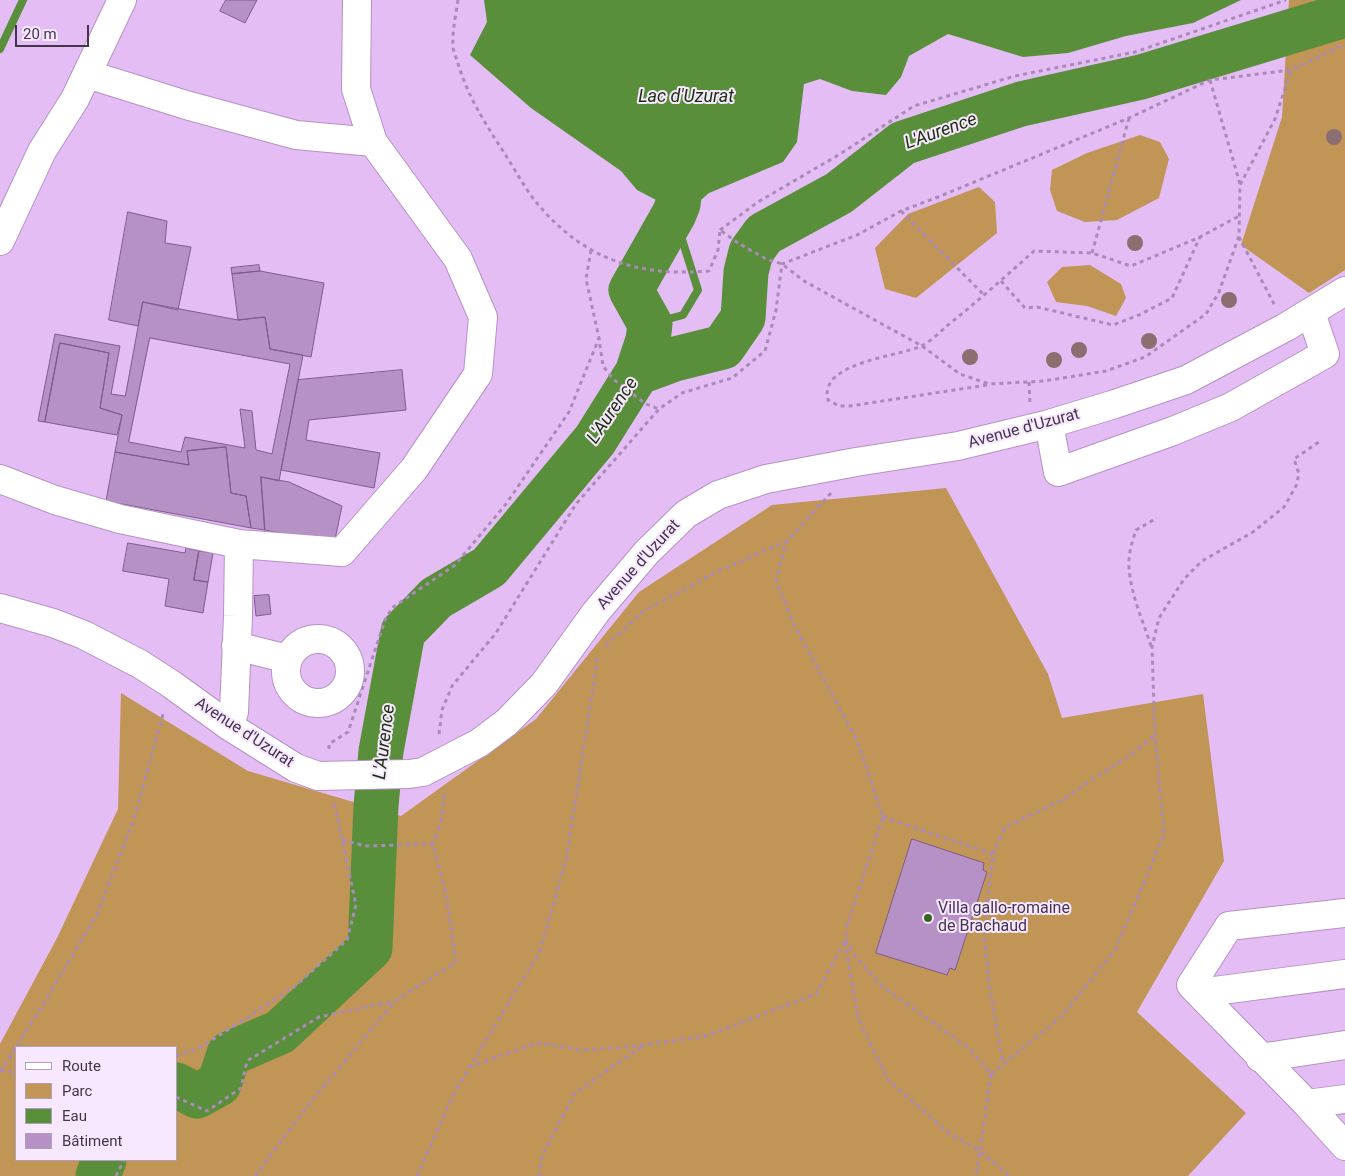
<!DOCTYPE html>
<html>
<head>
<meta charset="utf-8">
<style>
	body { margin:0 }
	#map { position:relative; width:1345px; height:1176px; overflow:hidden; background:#e4bdf5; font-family:Roboto,sans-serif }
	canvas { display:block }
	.legend { position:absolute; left:15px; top:1046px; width:162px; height:115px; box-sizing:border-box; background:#f8e8ff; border:1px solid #b0a0b7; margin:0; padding:6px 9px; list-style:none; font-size:15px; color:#45354c }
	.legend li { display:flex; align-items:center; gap:10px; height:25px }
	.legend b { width:25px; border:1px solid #b0a0b7 }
	.scale { position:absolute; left:15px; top:25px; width:74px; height:22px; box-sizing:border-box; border:2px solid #45354c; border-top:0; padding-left:6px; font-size:15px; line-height:18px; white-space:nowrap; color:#45354c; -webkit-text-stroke:4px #f8e8ff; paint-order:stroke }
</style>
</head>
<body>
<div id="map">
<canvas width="1345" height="1176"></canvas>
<ul class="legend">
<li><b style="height:6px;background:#fff"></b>Route</li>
<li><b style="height:14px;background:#c09556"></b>Parc</li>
<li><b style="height:14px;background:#598f3a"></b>Eau</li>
<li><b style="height:14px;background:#b691c6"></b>Bâtiment</li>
</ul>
<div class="scale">20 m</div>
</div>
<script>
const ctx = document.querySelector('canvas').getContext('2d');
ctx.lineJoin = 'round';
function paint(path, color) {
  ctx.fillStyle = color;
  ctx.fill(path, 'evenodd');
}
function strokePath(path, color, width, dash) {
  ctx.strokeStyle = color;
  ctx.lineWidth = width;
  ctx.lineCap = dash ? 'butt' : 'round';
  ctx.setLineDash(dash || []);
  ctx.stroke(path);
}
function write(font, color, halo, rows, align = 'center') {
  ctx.font = font + ' Roboto,sans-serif';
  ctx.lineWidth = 4;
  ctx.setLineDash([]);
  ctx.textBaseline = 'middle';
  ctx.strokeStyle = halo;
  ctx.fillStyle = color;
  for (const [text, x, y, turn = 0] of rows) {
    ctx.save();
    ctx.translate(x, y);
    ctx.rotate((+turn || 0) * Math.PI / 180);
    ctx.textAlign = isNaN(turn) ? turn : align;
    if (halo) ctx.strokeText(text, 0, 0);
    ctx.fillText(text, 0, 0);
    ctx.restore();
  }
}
paint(new Path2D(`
	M1289 0H1345V270L1309 293 1241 245 1282 117Z
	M1140 135 1160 142 1169 159 1159 198 1117 220 1085 222 1057 211 1050 190 1052 170 1087 153Z
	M979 187 995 202 997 233 916 298 885 289 875 248 908 214Z
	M1090 265 1121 284 1126 298 1116 316 1087 306 1056 302 1047 282 1062 267Z
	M946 488 1048 674 1062 718 1203 694 1224 861 1137 1012 1246 1113 1188 1176H0V1044L57 938 118 809 121 693 248 771 401 816 536 719 639 592 772 505ZM16 1047H176V1160H16Z`), '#c09556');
paint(new Path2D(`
	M484 0H1241L1193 23 1126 36 1068 53 1023 57 948 34 909 56 901 77 886 95 852 91 820 79 804 84 797 142 783 162 709 193 695 205 660 202 637 190 621 171 531 108 470 55 487 22Z`), '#598f3a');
strokePath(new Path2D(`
	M0 49 23 0
	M650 324 683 315 698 290 674 214`), '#598f3a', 8);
strokePath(new Path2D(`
	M637 373 648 340 650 324 631 290 674 214 678 204 686 143
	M176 1085 197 1096 219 1084 229 1054 280 1032 370 948 376 806 381 751 403 632 436 598 489 567 595 440 637 373 675 359 723 347 743 318 746 272 751 252 764 234 839 193 903 143 1021 104 1141 77 1345 15
	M98 1176 104 1160`), '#598f3a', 45);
const building = new Path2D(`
	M226 0H257L245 23 220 11Z
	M128 212 167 221 165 243 191 247 178 310 143 302 138 326 109 320Z
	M259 265 260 271 232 274 231 268Z
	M260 271 324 283 311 357 270 349 265 317 238 320 232 274Z
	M143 302 238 320 265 317 270 349 303 355 279 481 261 477 265 530 251 528 246 496 231 493 226 447 187 451 189 465 115 452 122 415 100 408 109 353 60 343 45 422 38 421 55 334 120 346 111 394 125 396ZM150 338 290 364 272 454 256 450 252 411 240 409 245 448 185 437 181 452 129 442Z
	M60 343 109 353 100 408 122 415 117 435 45 422Z
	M402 370 406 410 309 420 306 440 380 453 374 488 281 470 298 380Z
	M226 447 231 493 246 496 251 528 106 501 115 452 189 465 187 451Z
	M261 477 289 482 342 506 334 544 265 530Z
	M128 543 185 553 186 548 199 551 194 580 208 582 203 613 165 606 169 579 123 571Z
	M199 551 213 553 208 582 194 580Z
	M269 595 271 614 256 616 254 596Z
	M912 839 984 863 983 870 987 872 955 970 950 968 947 975 876 953Z`);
paint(building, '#b691c6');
strokePath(building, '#7e5b8d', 1);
const minor = new Path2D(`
	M87 74 186 105 296 135 373 142
	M0 241 42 151 75 99 122 0
	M1049 424 1058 472 1173 431 1231 407 1325 354 1311 313
	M0 479 55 500 120 519 239 544 342 552 414 469 478 374 483 317 458 259 373 142 356 89 357 0
	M0 608 53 623 84 635 140 664 171 684 229 726 296 768 318 776 409 774 423 772 479 743 507 722 544 684 596 612 647 552 686 514 718 495 766 479 856 462 958 446 1049 424 1115 404 1186 380 1286 327 1345 291
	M286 671a32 32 0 1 1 64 0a32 32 0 1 1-64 0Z
	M236 646 288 659
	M229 726 234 712 238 616 239 544
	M1345 913 1229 926 1191 985 1307 1104 1345 1146
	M1199 993 1345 974
	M1260 1058 1345 1045
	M1307 1104 1345 1099`);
strokePath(minor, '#b691c6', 30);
strokePath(new Path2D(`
	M458 0C456 15 452 31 453 45 453 50 455 56 457 60 466 93 484 122 503 151 514 168 524 187 536 202 583 259 637 277 709 271L718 250 720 230 738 243 766 259 782 264 804 281 922 346 960 374 989 384 1044 381 1106 371 1145 357 1206 314 1219 292 1239 236 1240 185 1275 119 1291 70
	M1210 80 1240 184
	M901 211 985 296
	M720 230 758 202 840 154 914 106 1015 76 1135 52 1286 0
	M1239 237 1274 304
	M591 250 586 279 599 338 603 366 613 379 646 404 659 409
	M1092 253 1129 118
	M1001 281 1025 308 1037 307 1113 325 1139 315 1172 298 1200 237
	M1029 382 1030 404
	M987 385 850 406H839L828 400C818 362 898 357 921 346 930 342 940 332 948 325 978 301 1006 276 1034 251L1092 253 1131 266 1200 237 1239 216
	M831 493 786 542 776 581 794 625 857 740 883 817 848 923 845 940 856 957 883 987 970 1049 991 1074 976 1176
	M606 646 642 612 716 572 785 542
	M1151 646C1143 621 1131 595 1129 568 1128 555 1132 542 1136 530L1157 518
	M439 734 442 710 452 686 496 633 576 504 659 409 682 393 732 378 765 351 776 310 782 264 857 235 901 211 938 197 1129 118 1210 80 1291 70 1345 44
	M329 749V744L348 732 385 620 392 608 455 565 506 504 569 412 599 338
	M883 817 993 854 984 933 989 984 1003 1063
	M342 840 365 846 433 844
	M993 854 1005 827 1062 800 1093 779 1129 756 1154 736
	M845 942 858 1018 888 1080 949 1133 980 1151 1010 1176
	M176 1056 201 1047 293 988 347 940 356 905 334 802
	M469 1067 537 1043 582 1050 636 1046 706 1036 816 994 845 941
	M1 1070 16 1073
	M0 1072 41 1008 97 914 133 822 164 711
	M991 1074 1062 1016 1116 948 1164 835 1155 736 1152 647 1159 618 1184 579 1202 561 1253 532 1284 507 1296 486 1299 474 1294 459 1319 442
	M176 1097 207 1111 241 1088 247 1061 319 1017 394 1001
	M116 1176 124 1160
	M255 1176 305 1109 395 1001 456 962 446 894 433 844 441 822 445 790
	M417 1176 454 1093 540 951 566 860 598 655
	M539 1176 542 1156 575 1093 644 1045`), '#aa8bb7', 3, [4, 4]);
strokePath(minor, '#fff', 28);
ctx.fillStyle = '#8c6d70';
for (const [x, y] of [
	[1334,137],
	[1135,243],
	[1229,300],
	[1149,341],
	[1079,350],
	[970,357],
	[1054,360]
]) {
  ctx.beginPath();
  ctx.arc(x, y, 8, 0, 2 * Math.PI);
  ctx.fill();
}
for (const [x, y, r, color] of [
	[928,918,5,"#3a6320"]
]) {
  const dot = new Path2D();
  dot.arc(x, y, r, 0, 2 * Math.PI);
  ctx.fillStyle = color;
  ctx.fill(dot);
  strokePath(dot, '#f8e8ff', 2);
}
write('16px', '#45354c', '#f8e8ff', [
	["Avenue d'Uzurat",1024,429,-15],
	["Avenue d'Uzurat",639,565,-48],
	["Avenue d'Uzurat",244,733,33]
]);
write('16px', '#45354c', '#f8e8ff', [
	["Villa gallo-romaine",938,909],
	["de Brachaud",938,927]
], 'left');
write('italic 18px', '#1a300d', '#f8e8ff', [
	["Lac d'Uzurat",686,97],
	["L'Aurence",941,132,-20],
	["L'Aurence",613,411,-56],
	["L'Aurence",385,742,-83]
]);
</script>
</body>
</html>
